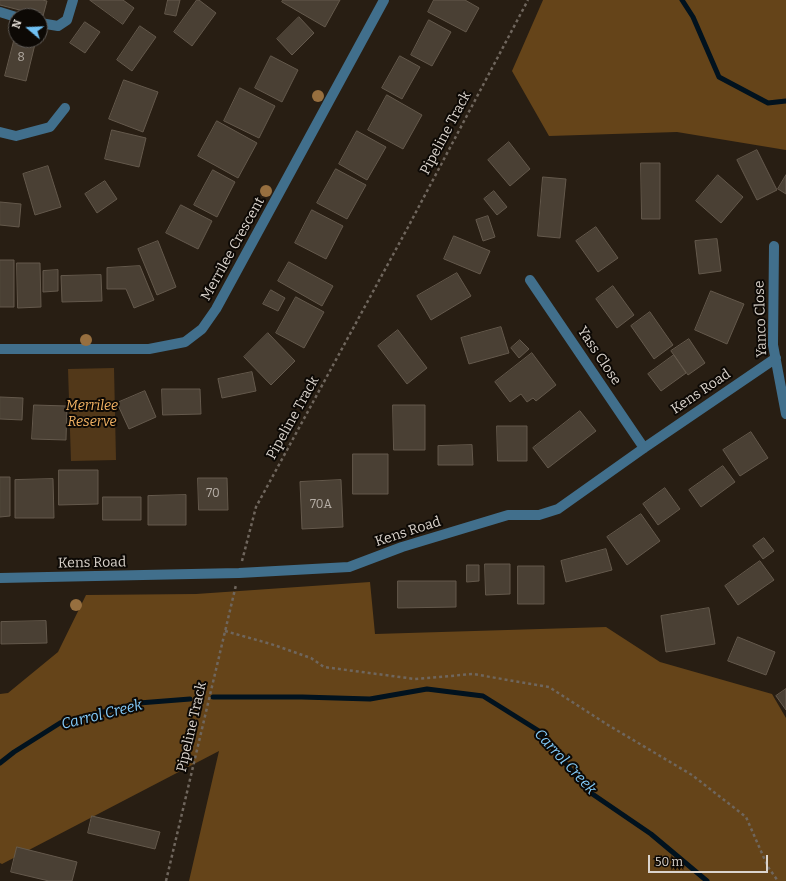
<!DOCTYPE html>
<html>
<head>
<meta charset="utf-8">
<style>
	body { margin:0 }
	#map { position:relative; width:786px; height:881px; overflow:hidden; background:#281e13; font-family:Bitter,serif }
	canvas { display:block }
	.north { position:absolute; left:8px; top:8px; width:40px; height:40px; box-sizing:border-box; background:#0d0905; border:1px solid #5f5a55; border-radius:50%; rotate:289deg; font-size:11px; font-weight:700; line-height:16px; text-align:center; color:#dbd4cd }
	.north::after { content:''; display:block; margin:auto; width:14px; height:18px; background:#70c1f4; clip-path:polygon(50% 0,100% 100%,50% 72%,0 100%) }
	.scale { position:absolute; left:648px; top:855px; width:120px; height:18px; box-sizing:border-box; border:2px solid #dbd4cd; border-top:0; padding-left:5px; font-size:12px; line-height:14px; white-space:nowrap; color:#dbd4cd; -webkit-text-stroke:3px #0d0905; paint-order:stroke }
</style>
</head>
<body>
<div id="map">
<canvas width="786" height="881"></canvas>
<div class="north">N</div>
<div class="scale">50 m</div>
</div>
<script>
const ctx = document.querySelector('canvas').getContext('2d');
ctx.lineJoin = 'round';
function paint(path, color) {
  ctx.fillStyle = color;
  ctx.fill(path, 'evenodd');
}
function strokePath(path, color, width, dash) {
  ctx.strokeStyle = color;
  ctx.lineWidth = width;
  ctx.lineCap = dash ? 'butt' : 'round';
  ctx.setLineDash(dash || []);
  ctx.stroke(path);
}
function write(font, color, halo, rows, align = 'center') {
  ctx.font = font + ' Bitter,serif';
  ctx.lineWidth = 4;
  ctx.setLineDash([]);
  ctx.textBaseline = 'middle';
  ctx.strokeStyle = halo;
  ctx.fillStyle = color;
  for (const [text, x, y, turn = 0] of rows) {
    ctx.save();
    ctx.translate(x, y);
    ctx.rotate((+turn || 0) * Math.PI / 180);
    ctx.textAlign = isNaN(turn) ? turn : align;
    if (halo) ctx.strokeText(text, 0, 0);
    ctx.fillText(text, 0, 0);
    ctx.restore();
  }
}
paint(new Path2D(`
	M114 368 116 460 71 461 68 369Z`), '#523819');
paint(new Path2D(`
	M543 0H786V150L677 132 549 136 512 71Z
	M370 582 375 634 606 627 660 662 772 694 786 718V881H189L219 751 2 864 0 863V694L8 693 58 652 86 595 196 594Z`), '#654419');
strokePath(new Path2D(`
	M682 0 693 17 719 77 768 103 786 101
	M213 697H302L370 699 427 689 483 696 539 731 588 791 651 834 707 881
	M0 763 14 752 60 723 139 703 190 699`), '#01121e', 5);
const building = new Path2D(`
	M0 0H42L47 1 43 16 0 5Z
	M90 0H123L134 8 123 24Z
	M168 0H180L176 16 165 14Z
	M197 0H199L216 13 192 46 174 32Z
	M283 0H340L325 27 282 2Z
	M434 0H465L479 8 466 32 428 12Z
	M299 17 314 33 292 55 277 39Z
	M429 20 451 32 432 66 411 55Z
	M85 22 100 32 85 53 70 43Z
	M140 26 156 37 132 71 117 60Z
	M16 32V40H36L26 81 5 76Z
	M271 56 298 70 282 102 255 88Z
	M400 56 420 67 402 99 382 88Z
	M124 80 158 92 143 132 109 119Z
	M240 88 275 106 259 138 224 121Z
	M387 95 422 115 403 149 368 130Z
	M217 121 257 143 238 178 198 156Z
	M112 130 146 138 139 167 105 159Z
	M357 131 386 147 367 180 339 164Z
	M509 142 530 169 510 186 488 160Z
	M757 150 777 190 757 200 737 160Z
	M641 163H660V219H642Z
	M48 166 61 207 35 215 23 174Z
	M336 169 366 185 347 219 317 203Z
	M213 170 235 182 217 217 194 205Z
	M718 175 743 197 721 223 696 201Z
	M786 175V194L778 189Z
	M543 177 566 179 560 238 538 236Z
	M105 181 117 199 97 213 85 194Z
	M494 191 507 207 497 215 484 199Z
	M0 202 21 204 19 227 0 225Z
	M181 205 212 221 198 249 166 233Z
	M312 210 343 226 326 259 295 243Z
	M488 216 495 237 483 241 476 220Z
	M596 227 618 258 598 272 576 241Z
	M454 236 490 251 480 274 444 259Z
	M717 239 721 271 699 274 695 241Z
	M158 241 176 287 157 295 138 249Z
	M0 260H14V307H0Z
	M289 262 333 286 322 306 278 281Z
	M17 263H40L41 307 18 308Z
	M140 266 154 300 134 308 126 289H107V268Z
	M58 270V291L43 292V271Z
	M457 273 471 296 431 320 417 296Z
	M101 275 102 301 62 302 61 276Z
	M613 286 634 315 617 328 596 299Z
	M271 290 285 298 278 311 263 304Z
	M711 291 744 304 727 344 695 330Z
	M296 297 324 312 304 348 276 333Z
	M650 312 673 345 654 359 631 326Z
	M501 327 509 353 469 364 461 338Z
	M398 330 427 368 407 384 378 346Z
	M268 333 295 361 271 385 244 357Z
	M689 339 705 363 688 375 671 351Z
	M520 340 529 349 519 358 511 348Z
	M532 353 556 385 536 401 533 398 527 402 521 394 510 402 495 382Z
	M674 355 686 373 661 391 648 374Z
	M252 372 256 391 222 398 218 379Z
	M162 389H200L201 414 163 415Z
	M145 391 156 417 129 429 117 403Z
	M0 397 23 398 22 420 0 419Z
	M34 405 67 406 66 440 32 439Z
	M393 405H425V450H394Z
	M580 411 596 431 548 468 533 448Z
	M497 426H527V461H498Z
	M751 432 768 458 740 476 723 450Z
	M472 445 473 465H438V446Z
	M353 454H388V494H353Z
	M723 466 735 482 701 507 689 490Z
	M59 470H98V504L59 505Z
	M0 477H10V516L0 517Z
	M198 478H227L228 510H199Z
	M53 479 54 518H15V480Z
	M341 480 343 527 302 529 300 482Z
	M665 488 680 509 658 525 643 504Z
	M186 495V525H148V496Z
	M103 497H141V520H103Z
	M641 514 660 541 627 565 607 537Z
	M764 538 774 551 763 559 753 546Z
	M606 549 612 570 566 582 561 561Z
	M760 561 774 580 738 605 725 586Z
	M485 564H510V594L486 595Z
	M467 565H479V581L467 582Z
	M518 566H544V604H518Z
	M398 581H456V607L398 608Z
	M709 608 715 644 666 652 661 616Z
	M46 621 47 643 1 644V622Z
	M738 637 775 652 766 675 728 661Z
	M786 689V710L776 696Z
	M92 816 160 832 155 849 88 833Z
	M17 847 77 862 72 881H49L11 872Z`);
paint(building, '#4a4034');
strokePath(building, '#64594c', 1);
strokePath(new Path2D(`
	M242 561 256 507 407 229 528 0
	M225 631 271 644 311 658 324 667 415 679 473 674 549 687 608 725 692 775 746 817 768 867 778 881
	M166 881 236 585`), '#6f665d', 2.5, [3, 3]);
strokePath(new Path2D(`
	M0 12 16 17
	M40 23 58 26 67 20 73 0
	M0 132 16 136 50 127 65 108
	M774 246 773 345 786 414
	M530 280 644 448
	M0 349H149L185 342 202 329 216 309 384 0
	M0 578 239 573 349 567 402 547 508 515H539L558 509 644 448 776 358`), '#416f8c', 10);
ctx.fillStyle = '#976f3f';
for (const [x, y] of [
	[318,96],
	[266,191],
	[86,340],
	[76,605]
]) {
  ctx.beginPath();
  ctx.arc(x, y, 6, 0, 2 * Math.PI);
  ctx.fill();
}
write('12px', '#b7afa7', null, [
	["8",21,58],
	["70",213,494],
	["70A",321,505]
]);
write('14px', '#dbd4cd', '#0d0905', [
	["Pipeline Track",446,133,-62],
	["Merrilee Crescent",233,249,-61],
	["Yanco Close",761,319,-92],
	["Yass Close",599,356,56],
	["Kens Road",701,392,-34],
	["Pipeline Track",293,418,-61],
	["Kens Road",408,532,-18],
	["Kens Road",92,563,-1],
	["Pipeline Track",192,727,-77]
]);
write('italic 14px', '#f2b263', '#0d0905', [
	["Merrilee",92,406],
	["Reserve",92,422]
]);
write('italic 15px', '#83cbfa', '#0d0905', [
	["Carrol Creek",102,715,-14],
	["Carrol Creek",565,762,47]
]);
</script>
</body>
</html>
